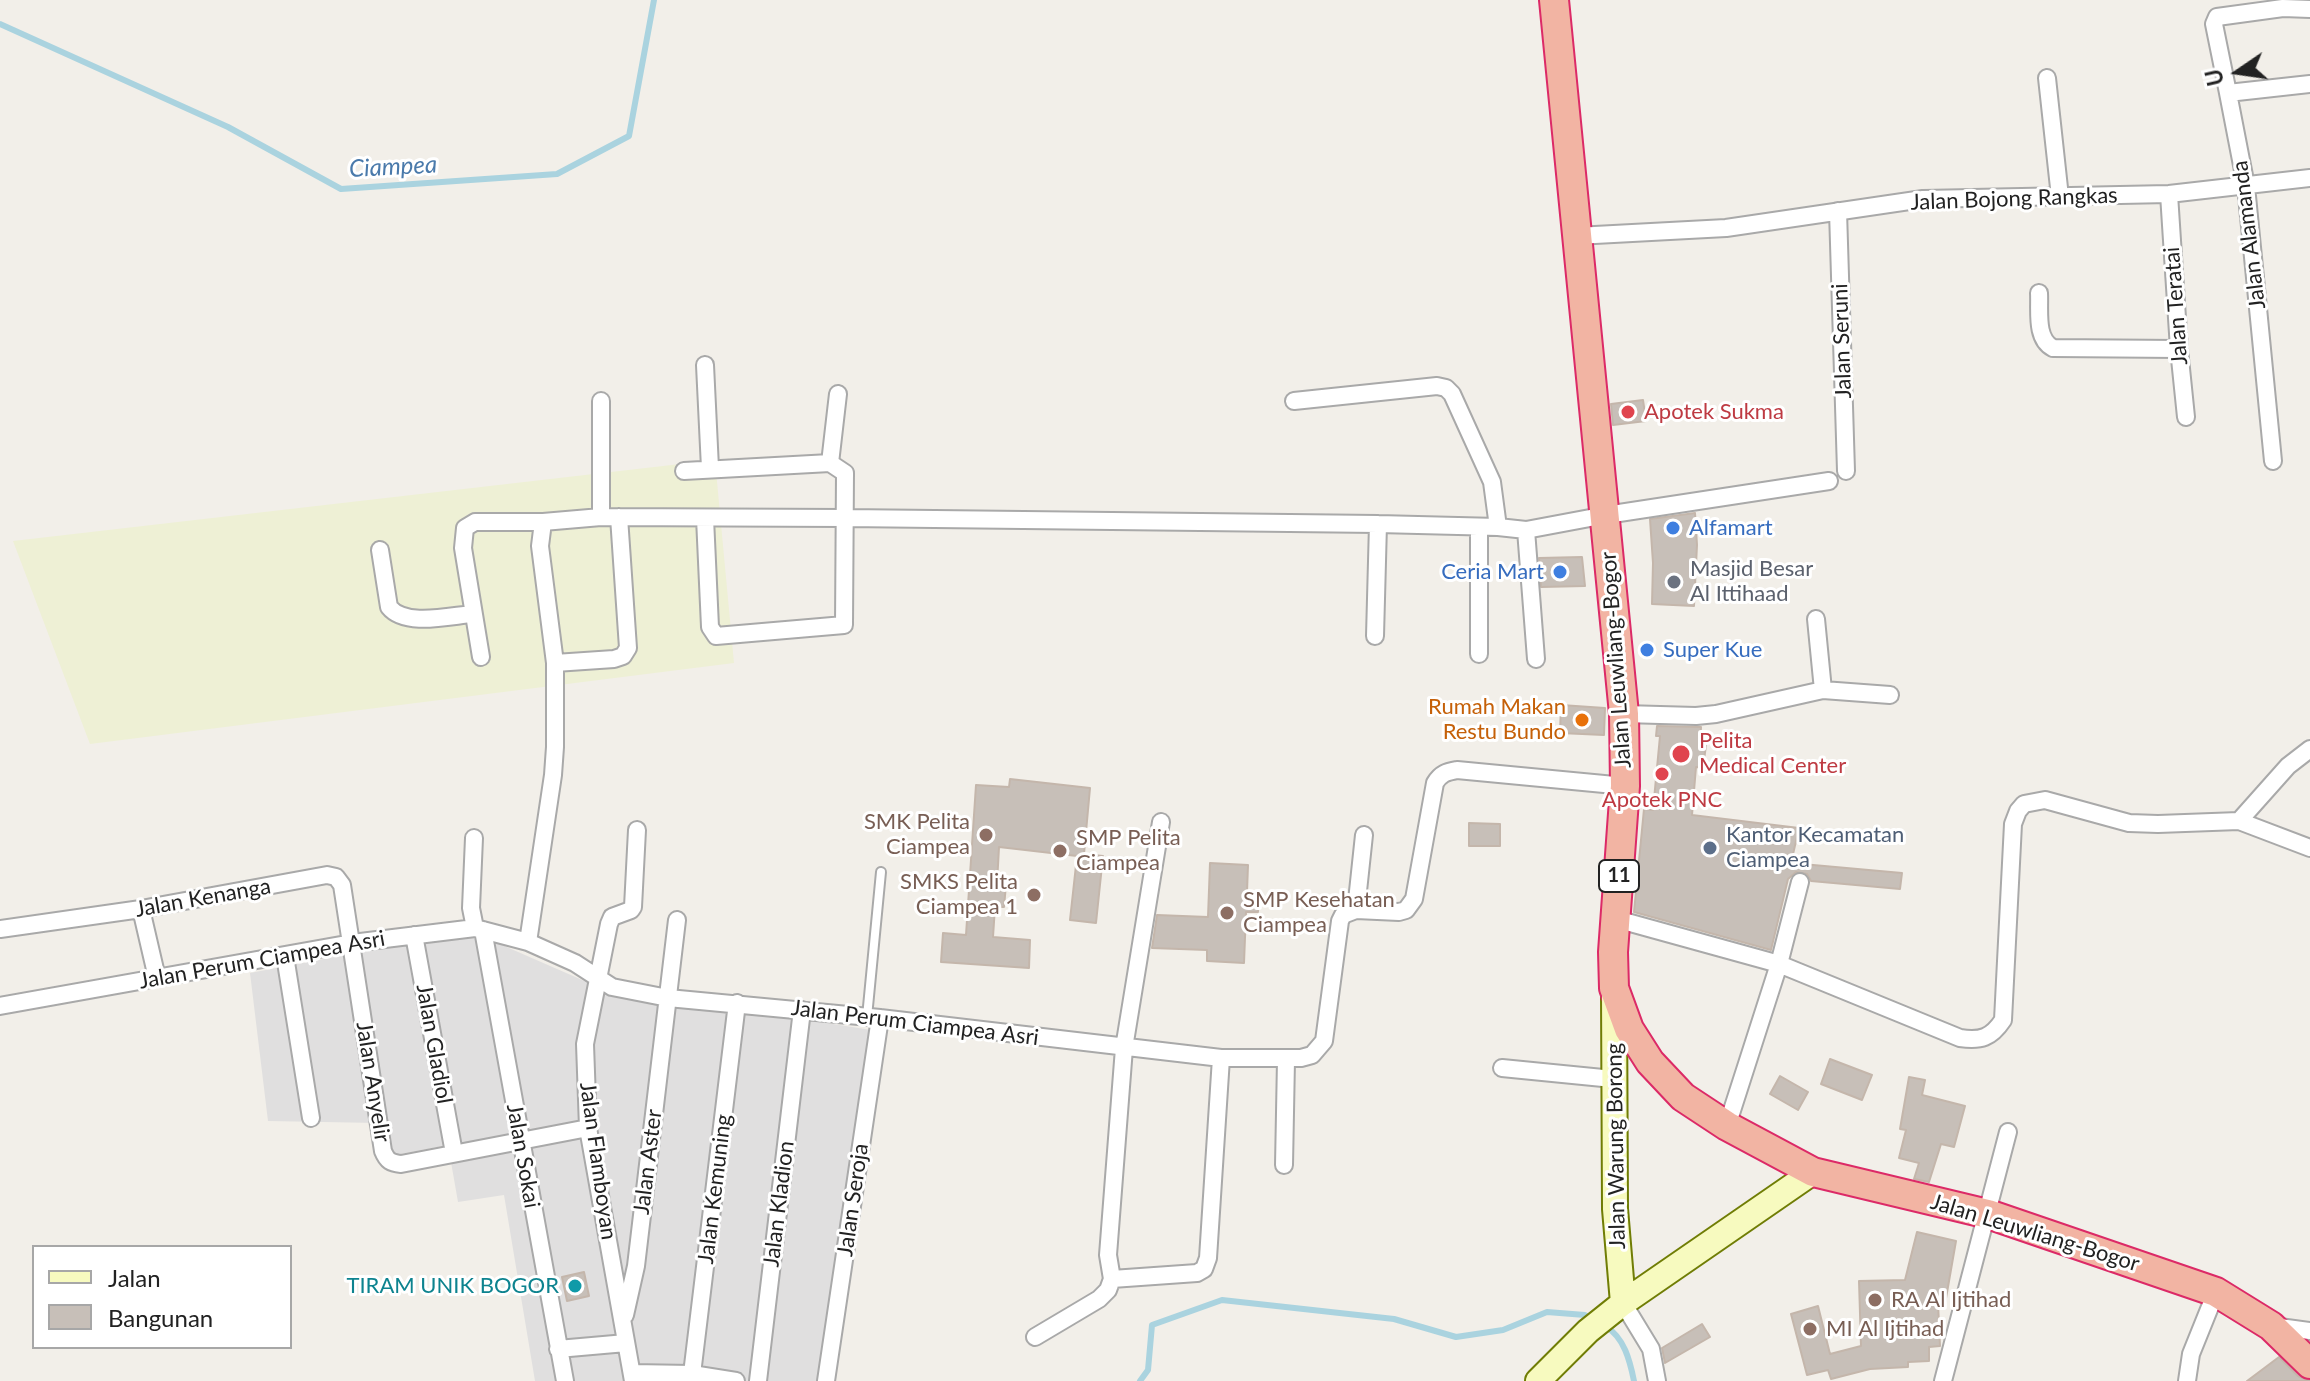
<!DOCTYPE html>
<html>
<head>
<meta charset="utf-8">
<style>
	body { margin:0 }
	#map { position:relative; width:2310px; height:1381px; overflow:hidden; background:#f2efe9; font-family:Lato,sans-serif }
	canvas { display:block }
	.legend { position:absolute; left:32px; top:1245px; width:260px; height:104px; box-sizing:border-box; background:#fff; border:2px solid #a7a7a7; margin:0; padding:10px 14px; list-style:none; font-size:24px; color:#222 }
	.legend li { display:flex; align-items:center; gap:16px; height:40px }
	.legend b { width:40px; border:2px solid #a7a7a7 }
	.north { position:absolute; left:2198px; top:32px; width:80px; height:80px; -webkit-text-stroke:6px #fff; paint-order:stroke; rotate:257deg; font-size:22px; font-weight:700; line-height:32px; text-align:center; color:#222 }
	.north::after { content:''; display:block; margin:auto; width:28px; height:36px; background:#222; clip-path:polygon(50% 0,100% 100%,50% 72%,0 100%) }
</style>
</head>
<body>
<div id="map">
<canvas width="2310" height="1381"></canvas>
<ul class="legend">
<li><b style="height:10px;background:#f7fabf"></b>Jalan</li>
<li><b style="height:22px;background:#c7bfb8"></b>Bangunan</li>
</ul>
<div class="north">U</div>
</div>
<script>
const ctx = document.querySelector('canvas').getContext('2d');
ctx.lineJoin = 'round';
function paint(path, color) {
  ctx.fillStyle = color;
  ctx.fill(path, 'evenodd');
}
function strokePath(path, color, width, dash) {
  ctx.strokeStyle = color;
  ctx.lineWidth = width;
  ctx.lineCap = dash ? 'butt' : 'round';
  ctx.setLineDash(dash || []);
  ctx.stroke(path);
}
function write(font, color, halo, rows, align = 'center') {
  ctx.font = font + ' Lato,sans-serif';
  ctx.lineWidth = 6;
  ctx.setLineDash([]);
  ctx.textBaseline = 'middle';
  ctx.strokeStyle = halo;
  ctx.fillStyle = color;
  for (const [text, x, y, turn = 0] of rows) {
    ctx.save();
    ctx.translate(x, y);
    ctx.rotate((+turn || 0) * Math.PI / 180);
    ctx.textAlign = isNaN(turn) ? turn : align;
    if (halo) ctx.strokeText(text, 0, 0);
    ctx.fillText(text, 0, 0);
    ctx.restore();
  }
}
paint(new Path2D(`
	M470 931 596 986 871 1030 821 1381H535L504 1195 458 1202 448 1145 390 1156 378 1123 268 1121 250 973Z`), '#e0dfdf');
paint(new Path2D(`
	M715 460 734 663 90 744 13 541Z`), '#eef0d5');
strokePath(new Path2D(`
	M0 24 228 127 341 189 557 174 629 136 654 0
	M1606 1327C1624 1337 1630 1361 1634 1381
	M1140 1381 1148 1370 1152 1325 1222 1300 1394 1319 1456 1337 1503 1330 1547 1312 1585 1315 1592 1319`), '#aad3df', 6);
const building = new Path2D(`
	M1643 400 1646 421 1613 425 1611 404Z
	M1695 513 1697 545 1694 606 1652 604 1653 563 1650 519Z
	M1582 557 1585 586 1541 587 1539 558Z
	M1561 705 1605 708 1604 735 1560 733Z
	M1657 726 1701 727 1700 744 1706 745 1703 768 1696 767 1692 815 1799 828 1791 863 1902 873 1900 889 1811 881 1807 874 1796 872 1788 879 1771 950 1634 912 1644 809 1653 810 1660 736H1656Z
	M1010 779 1090 788 1084 854 1103 856 1096 923 1070 920 1077 856 999 847 997 884 1006 885 1004 907H995L993 937 1030 940 1029 968 941 962 943 933 966 935 976 785 1009 787Z
	M1469 823 1500 824V846H1469Z
	M1210 863 1248 865 1247 892 1259 893 1258 912H1246L1244 963 1207 961V950L1152 948 1157 915 1208 917Z
	M1830 1059 1872 1075 1862 1100 1821 1084Z
	M1780 1076 1808 1092 1798 1110 1770 1094Z
	M1909 1077 1925 1080 1922 1095 1965 1106 1954 1147 1941 1144 1929 1182 1914 1179 1919 1163 1899 1158 1906 1130 1900 1129Z
	M1917 1232 1956 1241 1945 1304 1938 1303 1940 1346 1929 1347V1361L1908 1362V1367L1870 1369 1831 1379 1828 1370 1807 1375 1791 1314 1818 1306 1830 1354 1861 1346 1859 1281 1905 1280Z
	M584 1272 589 1296 567 1301 562 1277Z
	M1702 1324 1710 1337 1665 1363 1662 1348Z
	M2279 1357 2298 1376 2310 1381H2247Z`);
paint(building, '#c7bfb8');
strokePath(building, '#c4b6ab', 2);
const service = new Path2D(`
	M867 1017 881 872`);
const minor = new Path2D(`
	M2047 78 2060 197
	M2228 93 2214 24 2217 17 2283 8 2310 9
	M2169 194 2179 349 2186 417
	M1838 211 1846 471
	M1576 236 1726 228 1923 199 2169 194 2310 178
	M2039 293C2040 310 2035 339 2053 348L2179 349
	M705 365 710 468
	M601 401V517
	M1294 401 1437 386 1446 388 1452 394 1492 482 1498 527
	M2273 461 2246 186 2228 93 2310 84
	M684 471 830 463
	M705 518 710 627 716 636 844 625 845 473 830 463 838 394
	M1526 530 1536 659
	M380 550 389 607C405 627 449 616 472 614
	M1816 619 1823 690
	M1375 636 1378 524
	M1479 654V527
	M481 657 463 548 465 528 475 522H543
	M555 663 614 659 623 656 628 648 619 517
	M1624 714 1696 716 1716 714 1823 690 1890 695
	M2239 821 2288 766 2310 749
	M1161 822 1124 1048 1108 1255 1112 1279 1197 1273 1204 1269 1208 1258 1221 1058
	M474 838 471 908 475 928
	M141 909 157 978
	M1356 910 1364 835
	M1616 919 1779 964 1960 1038C1981 1041 1991 1038 2003 1020L2013 824 2018 811 2024 804 2045 800 2129 823 2158 824 2239 821 2310 848
	M0 929 141 909 327 875 336 877 342 885 383 1151C387 1161 391 1163 401 1164L588 1128
	M483 930 565 1381
	M414 935 454 1153
	M528 942 553 775 555 747V663L540 546 543 522 601 517 846 518 1378 524 1498 527 1526 530 1606 515 1829 481
	M285 956 311 1118
	M0 1006 352 943 475 928 528 942 575 963 612 987 668 998 880 1018 1221 1058H1301L1312 1055 1324 1041 1340 921 1343 915 1356 910 1399 912 1406 910 1414 899 1435 783C1441 773 1447 772 1457 770L1625 786
	M1502 1068 1613 1079
	M1727 1126 1779 964 1800 882
	M1284 1165 1286 1060
	M1623 1303 1651 1349 1657 1381
	M625 1315 636 1266 677 920
	M2272 1326 2310 1331
	M1035 1337 1099 1299 1108 1290 1112 1279
	M558 1349 626 1343
	M632 1373 692 1374 736 1381
	M692 1374 737 1003
	M633 1381 588 1128 585 1044 609 924 612 917 631 910 633 907 637 830
	M758 1381 802 1010
	M826 1381 880 1018
	M1943 1381 2008 1132
	M2187 1381 2191 1354 2216 1292`);
const secondary = new Path2D(`
	M1614 994 1615 1209 1623 1303
	M1538 1381 1588 1331 1623 1303 1813 1172`);
const trunk = new Path2D(`
	M1554 0 1624 714 1625 786 1613 952 1614 988 1629 1029 1650 1062 1683 1097 1727 1126 1813 1172 1988 1214 2216 1292 2271 1326 2310 1364`);
strokePath(service, '#a9a9a9', 12);
strokePath(minor, '#a9a9a9', 20);
strokePath(secondary, '#707d05', 28);
strokePath(trunk, '#dc2a67', 32);
strokePath(service, '#fff', 8);
strokePath(minor, '#fff', 16);
strokePath(secondary, '#f7fabf', 24);
strokePath(trunk, '#f2b4a3', 28);
for (const [x, y, r, color] of [
	[1628,412,8,"#e0444e"],
	[1673,528,8,"#3f7fe0"],
	[1560,572,8,"#3f7fe0"],
	[1674,582,8,"#6b7280"],
	[1647,650,8,"#3f7fe0"],
	[1582,720,8,"#e8710a"],
	[1681,754,10,"#e0444e"],
	[1662,774,8,"#e0444e"],
	[986,835,8,"#8d6e63"],
	[1710,848,8,"#5c6f8a"],
	[1060,851,8,"#8d6e63"],
	[1034,895,8,"#8d6e63"],
	[1227,913,8,"#8d6e63"],
	[575,1286,8,"#0f9aa8"],
	[1875,1300,8,"#8d6e63"],
	[1810,1329,8,"#8d6e63"]
]) {
  const dot = new Path2D();
  dot.arc(x, y, r, 0, 2 * Math.PI);
  ctx.fillStyle = color;
  ctx.fill(dot);
  strokePath(dot, '#fff', 3);
}
for (const [x, y, w] of [
	[1619,876,40]
]) {
  const box = new Path2D();
  box.roundRect(x - w / 2, y - 16, w, 32, 6);
  ctx.fillStyle = '#fff';
  ctx.fill(box);
  strokePath(box, '#222', 2);
}
write('bold 20px', '#222', null, [
	["11",1619,876]
]);
write('22px', '#222', '#fff', [
	["Jalan Bojong Rangkas",2014,199,-2],
	["Jalan Alamanda",2249,235,-97],
	["Jalan Teratai",2176,306,-94],
	["Jalan Seruni",1842,341,-92],
	["Jalan Leuwliang-Bogor",1616,660,-94],
	["Jalan Kenanga",203,898,-10],
	["Jalan Perum Ciampea Asri",262,960,-10],
	["Jalan Perum Ciampea Asri",915,1023,7],
	["Jalan Gladiol",434,1044,80],
	["Jalan Anyelir",373,1082,81],
	["Jalan Warung Borong",1616,1146,-91],
	["Jalan Sokai",523,1156,80],
	["Jalan Flamboyan",598,1161,82],
	["Jalan Aster",648,1162,-83],
	["Jalan Kemuning",715,1189,-83],
	["Jalan Seroja",853,1200,-82],
	["Jalan Kladion",779,1204,-83],
	["Jalan Leuwliang-Bogor",2035,1233,17]
]);
write('22px', '#be3a42', '#fff', [
	["Apotek Sukma",1644,412],
	["Pelita",1699,741],
	["Medical Center",1699,766],
	["Apotek PNC",1662,800,"center"]
], 'left');
write('22px', '#366cbe', '#fff', [
	["Alfamart",1689,528],
	["Ceria Mart",1544,572,"right"],
	["Super Kue",1663,650]
], 'left');
write('22px', '#5b616d', '#fff', [
	["Masjid Besar",1690,569],
	["Al Ittihaad",1690,594]
], 'left');
write('22px', '#c56008', '#fff', [
	["Rumah Makan",1566,707],
	["Restu Bundo",1566,732]
], 'right');
write('22px', '#785e54', '#fff', [
	["SMK Pelita",970,822,"right"],
	["Ciampea",970,847,"right"],
	["SMP Pelita",1076,838],
	["Ciampea",1076,863],
	["SMKS Pelita",1018,882,"right"],
	["Ciampea 1",1018,907,"right"],
	["SMP Kesehatan",1243,900],
	["Ciampea",1243,925],
	["RA Al Ijtihad",1891,1300],
	["MI Al Ijtihad",1826,1329]
], 'left');
write('22px', '#4e5e75', '#fff', [
	["Kantor Kecamatan",1726,835],
	["Ciampea",1726,860]
], 'left');
write('22px', '#0d838f', '#fff', [
	["TIRAM UNIK BOGOR",559,1286]
], 'right');
write('italic 24px', '#4a7aab', '#fff', [
	["Ciampea",393,167,-3]
]);
</script>
</body>
</html>
